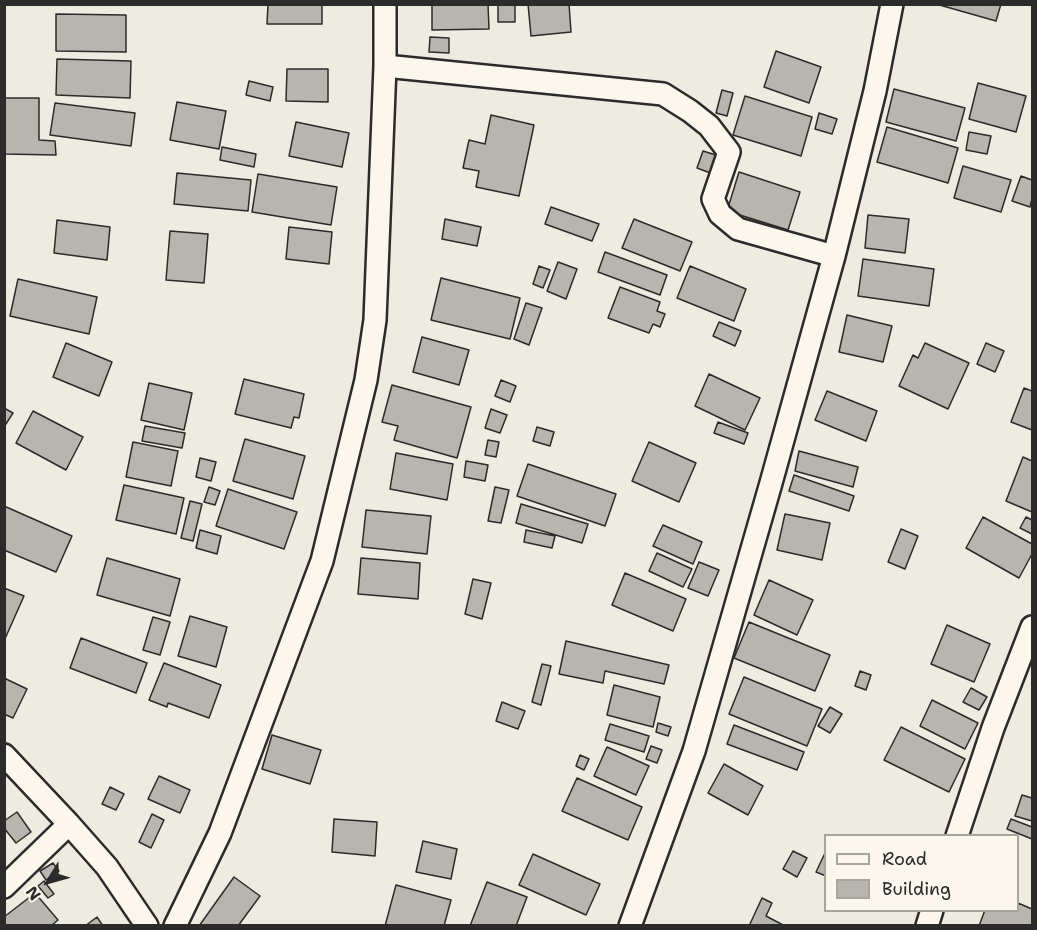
<!DOCTYPE html>
<html>
<head>
<meta charset="utf-8">
<style>
	body { margin:0 }
	#map { position:relative; width:1037px; height:930px; overflow:hidden; background:#eeebe0; font-family:"Shantell Sans",sans-serif }
	canvas { display:block }
	.frame { position:absolute; inset:0; border:6px solid #2b2b2b; pointer-events:none }
	.legend { position:absolute; left:824px; top:834px; width:195px; height:78px; box-sizing:border-box; background:#fbf7ec; border:2px solid #a8a59f; margin:0; padding:8px 10px; list-style:none; font-size:18px; color:#2b2b2b }
	.legend li { display:flex; align-items:center; gap:12px; height:30px }
	.legend b { width:30px; border:2px solid #a8a59f }
	.north { position:absolute; left:18px; top:852px; width:60px; height:60px; -webkit-text-stroke:4px #fbf7ec; paint-order:stroke; rotate:233deg; font-size:16px; font-weight:700; line-height:24px; text-align:center; color:#2b2b2b }
	.north::after { content:''; display:block; margin:auto; width:21px; height:27px; background:#2b2b2b; clip-path:polygon(50% 0,100% 100%,50% 72%,0 100%) }
</style>
</head>
<body>
<div id="map">
<canvas width="1037" height="930"></canvas>
<div class="frame"></div>
<ul class="legend">
<li><b style="height:8px;background:#fbf7ec"></b>Road</li>
<li><b style="height:16px;background:#b8b5ae"></b>Building</li>
</ul>
<div class="north">N</div>
</div>
<script>
const ctx = document.querySelector('canvas').getContext('2d');
ctx.lineJoin = 'round';
function paint(path, color) {
  ctx.fillStyle = color;
  ctx.fill(path, 'evenodd');
}
function strokePath(path, color, width, dash) {
  ctx.strokeStyle = color;
  ctx.lineWidth = width;
  ctx.lineCap = dash ? 'butt' : 'round';
  ctx.setLineDash(dash || []);
  ctx.stroke(path);
}
const building = new Path2D(`
	M268 4H322V24H267Z
	M432 4H488L489 29 432 30Z
	M498 4H515V22H498Z
	M528 4H569L571 32 531 36Z
	M936 4H1001L996 21Z
	M56 14 126 15V52L56 51Z
	M430 37 449 38V53L429 52Z
	M776 51 821 67 809 103 764 87Z
	M57 59 131 61 130 98 56 95Z
	M287 69H328V102L286 101Z
	M249 81 273 87 270 101 246 95Z
	M978 83 1026 96 1016 132 969 119Z
	M894 89 965 108 956 141 886 122Z
	M722 90 733 93 727 116 716 113Z
	M745 96 812 117 801 156 733 135Z
	M4 98H39V140L55 141 56 155 4 154Z
	M177 102 226 111 219 149 170 140Z
	M55 103 135 113 131 146 50 135Z
	M819 113 837 119 832 134 815 129Z
	M491 115 534 125 519 196 476 187 479 171 463 168 469 140 485 144Z
	M296 122 349 133 342 167 289 156Z
	M887 127 958 148 948 183 877 162Z
	M969 132 991 136 987 154 966 150Z
	M222 147 256 154 254 167 220 160Z
	M703 151 719 156 713 174 697 168Z
	M963 166 1011 180 1001 212 954 198Z
	M739 172 800 192 788 230 727 211Z
	M177 173 251 180 248 211 174 204Z
	M258 174 337 187 331 225 252 212Z
	M1021 176 1032 180V199L1030 207 1012 201Z
	M551 207 599 224 592 241 545 224Z
	M868 215 909 219 905 253 865 248Z
	M445 219 481 227 477 246 442 239Z
	M634 219 692 242 680 271 622 248Z
	M57 220 110 227 107 260 54 253Z
	M289 227 332 232 329 264 286 259Z
	M170 231 208 234 204 283 166 280Z
	M605 252 667 275 660 295 598 272Z
	M863 259 934 269 929 306 858 296Z
	M558 262 577 269 566 299 547 291Z
	M539 266 550 270 543 288 533 284Z
	M690 266 746 289 734 321 677 298Z
	M441 278 520 298 510 339 431 320Z
	M18 279 97 297 89 334 10 316Z
	M620 287 660 302 657 311 665 314 660 327 653 324 649 333 608 318Z
	M526 303 542 308 529 345 514 339Z
	M847 315 892 326 883 362 839 352Z
	M719 322 741 331 735 346 713 336Z
	M422 337 469 350 459 385 413 372Z
	M66 343 112 362 99 396 53 377Z
	M925 343 969 363 948 409 899 386 913 355 918 358Z
	M986 343 1004 351 995 372 977 364Z
	M709 374 760 398 745 430 695 406Z
	M244 379 304 394 299 418 294 417 291 428 235 414Z
	M501 380 516 386 510 402 495 396Z
	M149 383 192 393 184 430 141 420Z
	M392 385 471 407 457 458 394 440 398 426 382 422Z
	M1024 388 1032 391V430L1011 422Z
	M827 391 877 411 866 441 815 420Z
	M4 408 13 413 4 427Z
	M491 409 507 415 500 433 485 428Z
	M33 411 83 437 66 470 16 443Z
	M718 422 748 433 744 444 714 433Z
	M145 426 185 433 182 448 142 441Z
	M537 427 554 432 550 446 533 441Z
	M245 439 305 456 293 499 233 481Z
	M488 440 499 442 496 457 485 455Z
	M133 442 178 451 171 486 126 477Z
	M649 442 696 463 679 502 632 481Z
	M799 451 858 467 853 487 795 471Z
	M396 453 453 464 447 500 390 489Z
	M1023 457 1032 461V512L1006 501Z
	M200 458 216 462 211 481 196 477Z
	M466 461 488 465 485 481 464 477Z
	M528 464 616 494 605 526 517 496Z
	M794 475 854 496 849 511 789 491Z
	M124 485 184 498 176 534 116 520Z
	M209 487 220 491 215 505 204 502Z
	M495 487 509 490 501 523 488 521Z
	M228 489 297 512 284 549 216 526Z
	M190 501 202 504 193 541 181 538Z
	M521 504 588 524 582 543 516 523Z
	M4 506 72 536 56 572 4 550Z
	M366 510 431 516 427 554 362 547Z
	M785 514 830 523 822 560 777 550Z
	M983 517 1032 544V554L1019 578 966 548Z
	M1026 517 1032 520V534L1020 528Z
	M663 525 702 542 693 564 653 546Z
	M901 529 918 536 905 569 888 562Z
	M200 530 221 536 217 554 196 548Z
	M526 530 555 536 552 548 524 542Z
	M657 553 692 569 683 587 649 571Z
	M107 558 180 579 170 616 97 595Z
	M361 558 420 563 418 599 358 594Z
	M699 562 719 570 708 596 688 588Z
	M625 573 686 599 673 631 612 605Z
	M473 579 491 583 482 619 465 614Z
	M769 580 813 600 797 635 754 615Z
	M4 588 24 596 4 641Z
	M190 616 227 627 216 667 178 656Z
	M153 617 170 622 160 655 143 650Z
	M749 622 830 655 815 691 734 658Z
	M947 625 990 644 974 682 931 664Z
	M81 638 147 663 136 693 70 668Z
	M566 641 669 665 664 684 605 671 603 683 559 674Z
	M164 663 221 685 209 718 168 703 167 707 149 700Z
	M542 664 551 666 541 705 532 702Z
	M860 671 871 675 866 690 855 686Z
	M744 677 822 709 807 746 729 714Z
	M4 678 27 689 13 718 4 714Z
	M614 685 660 697 653 727 607 715Z
	M971 688 987 697 979 710 963 702Z
	M932 700 978 723 965 749 920 726Z
	M502 702 525 711 518 729 496 721Z
	M830 707 842 714 830 733 818 726Z
	M658 723 671 727 668 736 656 732Z
	M610 724 649 736 644 752 605 740Z
	M734 725 804 752 797 770 727 744Z
	M901 727 965 759 949 792 884 760Z
	M272 735 321 750 310 784 262 769Z
	M651 746 662 750 657 763 646 759Z
	M607 747 649 766 636 795 594 776Z
	M580 755 589 759 584 770 576 766Z
	M724 764 763 786 748 815 708 793Z
	M159 776 190 790 180 813 148 799Z
	M577 778 642 807 628 840 562 811Z
	M110 787 124 794 116 810 102 804Z
	M1022 795 1032 798V821L1015 816Z
	M17 812 31 832 16 843 4 828V821Z
	M152 814 164 820 151 848 139 842Z
	M334 819 377 822 375 856 332 852Z
	M1011 819 1032 827V839L1007 829Z
	M423 841 457 849 451 879 416 872Z
	M793 851 807 858 797 877 783 869Z
	M826 851V876L816 872Z
	M533 854 600 884 586 915 519 885Z
	M53 863 59 871 46 880 40 871Z
	M234 877 260 896 238 926H199Z
	M44 881 54 894 48 898 38 886Z
	M487 882 527 897 516 926H470Z
	M396 885 451 900 444 926H385Z
	M35 893 58 920 51 926H7L4 923V917Z
	M762 898 772 903 766 916 785 926H749Z
	M1018 903 1032 909V926H979L985 910H1018Z
	M97 917 103 926H85Z`);
paint(building, '#b8b5ae');
strokePath(building, '#2b2b2b', 1.5);
const street = new Path2D(`
	M385 66 663 94 690 111 709 126 729 152 713 199 720 214 738 229 834 256
	M4 755 69 824 107 867 147 926
	M957 836 993 728 1032 627
	M4 887 69 824
	M175 926 220 833 322 561 366 380 375 320 385 66V4
	M630 926 694 751 771 483 834 256 875 91 892 4
	M927 926 932 910`);
strokePath(street, '#2b2b2b', 26);
strokePath(street, '#fbf7ec', 21);
</script>
</body>
</html>
